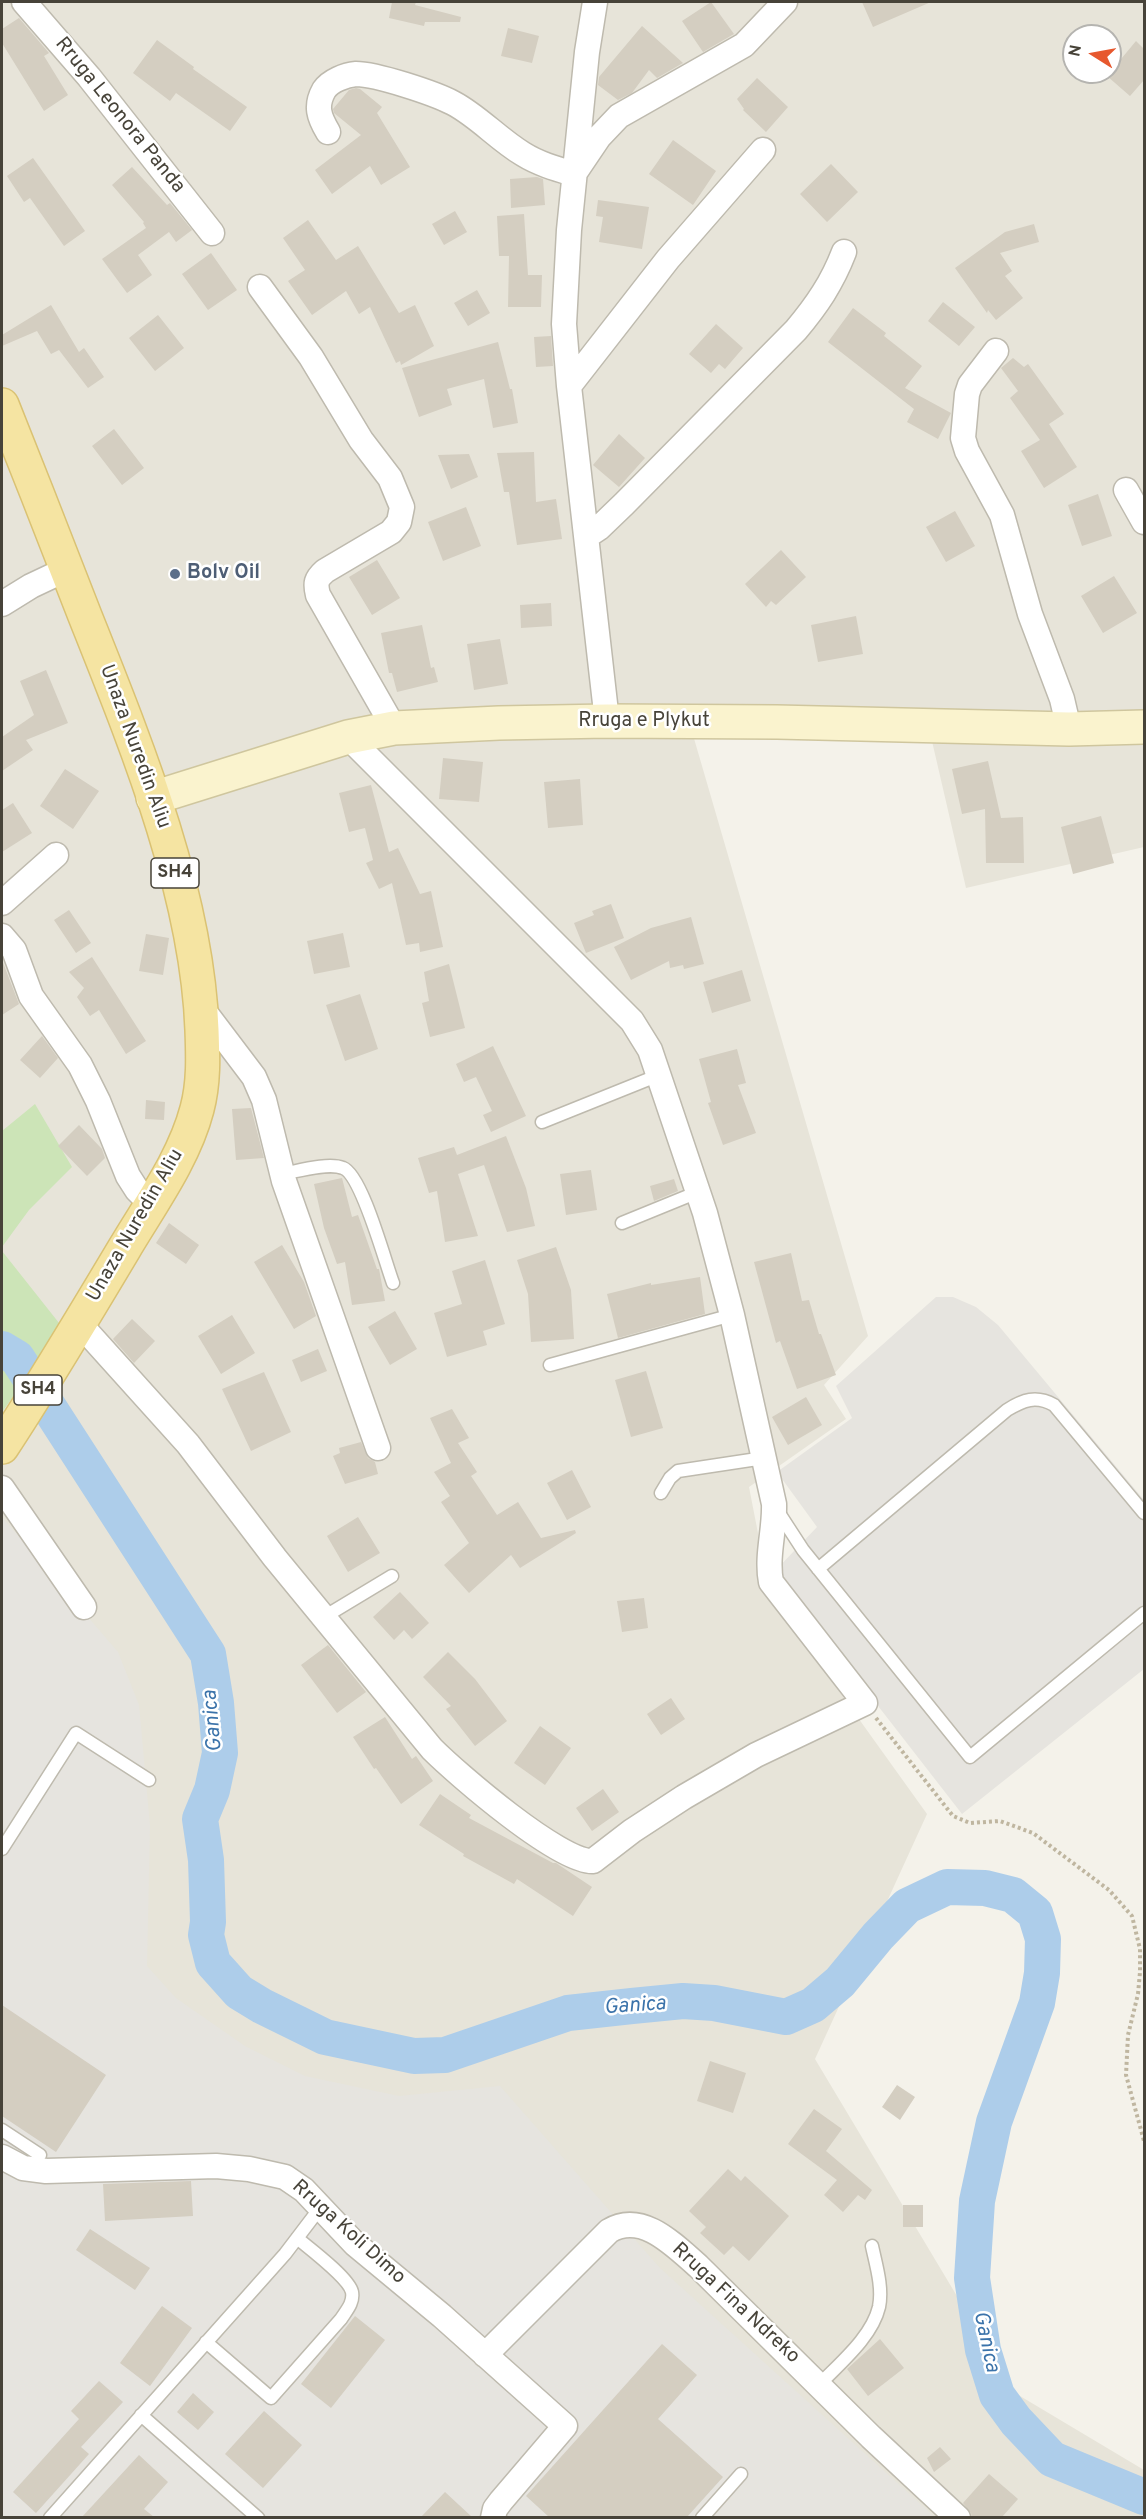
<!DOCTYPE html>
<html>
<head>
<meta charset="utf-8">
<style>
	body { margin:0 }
	#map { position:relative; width:1146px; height:2519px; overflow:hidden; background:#f4f2ea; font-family:Overpass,sans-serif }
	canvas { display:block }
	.frame { position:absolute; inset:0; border:3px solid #474339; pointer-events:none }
	.north { position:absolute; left:1062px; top:24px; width:60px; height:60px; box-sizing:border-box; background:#fff; border:2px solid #b5b4b0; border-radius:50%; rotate:281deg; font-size:16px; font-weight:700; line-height:24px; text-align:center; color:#474339 }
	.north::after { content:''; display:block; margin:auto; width:21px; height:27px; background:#e7582e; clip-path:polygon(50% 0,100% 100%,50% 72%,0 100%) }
</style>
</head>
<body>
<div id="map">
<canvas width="1146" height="2519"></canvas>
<div class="frame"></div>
<div class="north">N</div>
</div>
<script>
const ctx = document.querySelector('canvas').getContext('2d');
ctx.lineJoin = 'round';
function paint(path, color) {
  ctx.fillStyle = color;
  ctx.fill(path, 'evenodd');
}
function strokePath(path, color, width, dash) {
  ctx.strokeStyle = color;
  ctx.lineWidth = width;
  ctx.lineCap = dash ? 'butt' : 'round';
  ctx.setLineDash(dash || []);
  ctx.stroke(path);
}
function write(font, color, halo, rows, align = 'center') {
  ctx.font = font + ' Overpass,sans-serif';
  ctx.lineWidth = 5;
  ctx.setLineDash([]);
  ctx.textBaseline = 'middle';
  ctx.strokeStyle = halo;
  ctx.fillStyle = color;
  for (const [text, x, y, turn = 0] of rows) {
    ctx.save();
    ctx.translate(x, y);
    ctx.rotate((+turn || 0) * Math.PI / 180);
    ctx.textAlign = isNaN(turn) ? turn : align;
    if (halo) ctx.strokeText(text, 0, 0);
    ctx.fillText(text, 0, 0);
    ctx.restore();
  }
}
paint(new Path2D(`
	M2 2H1144V847L966 888 925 711H686L868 1336 824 1385 846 1419 749 1487 770 1595 927 1814 815 2059 1015 2393 1144 2470V2517L2 2518ZM1074 36H1110V72H1074Z`), '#e7e4d9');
paint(new Path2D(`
	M936 1297H953L976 1307 998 1325 1144 1500V1669L962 1814 774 1572 817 1527 777 1472 852 1418 836 1386Z
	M2 1517 118 1652 139 1705 150 1826 147 1966 176 1998 245 2046 305 2076 399 2096 500 2086 660 2268 935 2517H2Z`), '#e6e4df');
paint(new Path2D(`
	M35 1104 72 1167 29 1210 2 1247V1131Z
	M2 1251 63 1328 2 1412Z`), '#cce4b7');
strokePath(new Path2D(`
	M2 1349 17 1358 208 1654 216 1703 220 1753 212 1790 200 1819 206 1860 208 1922 206 1935 213 1963 239 1992 262 2006 325 2037 414 2056 445 2055 568 2013 632 2006 683 2001 714 2003 786 2017 813 2005 840 1982 878 1936 907 1906 947 1887 985 1888 1013 1895 1035 1913 1043 1939 1042 1973 1037 2003 994 2122 977 2201 972 2278 983 2350 997 2395 1016 2421 1052 2459 1144 2497`), '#adcdea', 36);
paint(new Path2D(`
	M392 2H416L415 5 461 17 460 22H425L424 26 389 18Z
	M711 2 734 34 703 52 682 21Z
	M862 2H931L873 27Z
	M19 18 49 53 44 56 68 95 44 111 2 43V29Z
	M642 26 683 63 657 78 649 70 632 93 618 100 598 85 599 77Z
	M508 28 539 36 532 63 501 56Z
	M157 40 194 67 193 69 247 107 230 131 176 93 170 101 133 73Z
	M1136 41 1144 49V80L1130 96 1107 76Z
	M757 78 788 107 766 132 743 110 744 109 737 99Z
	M356 88 360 89 382 107 377 113 410 167 381 185 370 166 332 194 315 170 361 135 334 113 333 109 349 90Z
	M673 140 716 171 693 205 649 174Z
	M33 158 85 231 64 246 30 198 24 202 7 176Z
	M831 164 858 192 827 222 800 194Z
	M132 167 167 205 170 203 192 230 176 242 169 232 138 255 152 275 127 293 102 259 146 228 143 223 144 222 112 185Z
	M537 177 543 179 545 205 511 208 510 179Z
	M598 200 649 207 642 249 599 242 603 217 596 216Z
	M455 211 467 232 444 245 432 224Z
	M524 214 528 275H542L541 307H508L509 256H499L497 216Z
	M308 220 336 260 358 246 399 313 415 305 434 346 401 365 400 361 396 363 370 307 359 314 346 291 312 315 288 281 305 270 283 238Z
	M1034 224 1039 242 1000 253 1012 271 1005 276 1023 298 996 320 988 310 987 313 955 268 1005 232Z
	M211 253 237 290 208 310 182 274Z
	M477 290 490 313 468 326 454 303Z
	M943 302 975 327 959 346 928 321Z
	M51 305 79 352 84 348 104 377 88 388 59 350 51 354 37 331 2 346V335Z
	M853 308 886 333 884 336 922 366 905 388 951 413 938 439 907 422 914 409 828 342Z
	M158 315 184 348 155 371 129 338Z
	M716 324 743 348 725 369 719 364 711 373 689 354Z
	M551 336 553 366 536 367 534 337Z
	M498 342 510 389H512L518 423 493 428 484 379 447 389 452 405 419 417 402 368Z
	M1013 358 1024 367 1028 364 1064 414 1049 424 1077 467 1044 488 1021 451 1040 440 1010 398 1018 391 1001 368Z
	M114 429 144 468 122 485 92 446Z
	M619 434 645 458 619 487 593 465Z
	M534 452 536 502 556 499 562 539 517 545 509 492H504L497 453Z
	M469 454 478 477 451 489 438 455Z
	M1098 494 1112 536 1082 546 1068 505Z
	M466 507 481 546 443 561 428 522Z
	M955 511 975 546 946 562 926 527Z
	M781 550 806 577 776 605 771 601 766 607 745 584Z
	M377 560 400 598 372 615 349 577Z
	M1114 576 1137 613 1103 633 1081 596Z
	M551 603 552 626 521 628 520 605Z
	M856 616 863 654 818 662 811 625Z
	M422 625 431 668 434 667 438 682 397 692 392 673H389L381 633Z
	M500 639 508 684 474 690 467 644Z
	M46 670 68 723 26 740 33 750 2 771V737L34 715 20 681Z
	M443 758 483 762 479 802 439 799Z
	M988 761 1001 818 1023 817 1024 863H986L985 809 962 814 952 769Z
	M65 769 99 791 73 829 40 806Z
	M580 779 583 825 548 828 544 782Z
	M371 785 389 852 398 848 420 894 431 891 443 947 420 952 419 943 406 945 392 883 379 889 366 863 373 860 365 828 349 832 339 793Z
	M13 803 32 833 2 852V810Z
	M1101 816 1114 863 1073 874 1061 827Z
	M611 904 624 938 586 953 574 923 594 915 592 911Z
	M69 910 91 943 76 953 54 920Z
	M691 917 704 964 684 969 683 965 670 968 669 961 631 980 614 947 651 928Z
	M343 933 350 967 314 974 307 941Z
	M146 934 169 938 163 975 139 971Z
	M92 957 146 1041 126 1054 99 1010 90 1016 77 997 84 988 69 972Z
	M2 960 19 1004 2 1015Z
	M449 964 465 1028 430 1037 422 1003 429 1001 424 972Z
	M742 970 751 1001 712 1013 703 982Z
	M360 994 378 1049 345 1061 326 1005Z
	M42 1036 58 1058 40 1078 20 1060Z
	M493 1046 526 1116 491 1132 483 1115 492 1111 476 1077 464 1082 456 1064Z
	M737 1049 746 1083 738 1085 756 1133 723 1145 708 1103 711 1102 699 1059Z
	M146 1100 165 1102 164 1120 145 1119Z
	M251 1108 264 1158 236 1160 232 1109Z
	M79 1125 102 1149 105 1158 87 1176 58 1146Z
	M506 1136 526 1188 535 1226 507 1232 484 1165 458 1174 478 1236 445 1242 437 1191 429 1193 418 1158 454 1147 457 1155Z
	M591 1170 597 1210 566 1215 560 1174Z
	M342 1178 352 1217 358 1215 377 1269H379L385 1301 352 1305 345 1262 337 1264 324 1228 314 1184Z
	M674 1179 678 1191 654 1201 650 1186Z
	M169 1223 199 1245 186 1264 156 1243Z
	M282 1245 304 1282 316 1316 294 1329 254 1262Z
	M556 1247 571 1290 574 1339 531 1342 528 1294 517 1260Z
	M791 1253 802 1301 809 1300 819 1334H821L836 1375 797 1389 780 1341 776 1343 754 1262Z
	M485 1260 505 1324 483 1331 487 1345 447 1357 434 1313 462 1304 452 1271Z
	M700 1277 705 1314 618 1338 607 1294 651 1283V1285Z
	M395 1311 417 1349 390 1365 368 1327Z
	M232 1315 255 1353 221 1374 198 1336Z
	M132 1319 155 1341 134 1363 113 1339Z
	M318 1349 327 1371 301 1382 292 1360Z
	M646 1371 663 1428 631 1437 615 1380Z
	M264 1372 291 1432 251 1451 222 1389Z
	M806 1397 822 1425 788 1445 772 1417Z
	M452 1409 469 1438 458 1443 477 1472 471 1476 497 1515 518 1502 541 1538 575 1530 576 1533 520 1568 511 1555 469 1593 444 1565 469 1543 441 1502 450 1496 434 1472 451 1463 430 1418Z
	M361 1442 368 1458 375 1462 378 1474 345 1484 333 1456 340 1453 339 1448Z
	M572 1470 591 1507 567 1520 547 1483Z
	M358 1517 380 1553 348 1572 327 1536Z
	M400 1592 429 1623 412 1639 404 1630 394 1640 373 1617Z
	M644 1598 648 1628 622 1632 617 1601Z
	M328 1645 366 1692 337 1713 301 1665Z
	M448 1652 475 1679 507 1721 475 1746 446 1709 451 1706 423 1677Z
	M671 1698 685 1719 661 1735 647 1714Z
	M385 1717 412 1759 416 1756 433 1781 401 1804 376 1768 374 1769 353 1737Z
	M540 1726 571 1748 545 1785 514 1763Z
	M603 1789 619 1812 592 1831 576 1808Z
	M440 1794 471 1815 469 1818 553 1863H556L592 1887 573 1916 517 1879 514 1884 463 1856 464 1854 419 1825Z
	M2 2005 106 2075 56 2152 2 2116Z
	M710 2061 746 2073 733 2113 697 2101Z
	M897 2085 915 2097 900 2120 882 2107Z
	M814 2109 842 2129 826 2151 872 2190 865 2200 858 2195 843 2212 824 2195 837 2180 788 2144Z
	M728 2169 741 2181 745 2176 789 2216 749 2261 733 2246 724 2255 700 2233 706 2227 689 2211Z
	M191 2181 193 2216 105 2221 103 2184Z
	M903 2205H923V2227H903Z
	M90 2229 150 2268 135 2290 76 2250Z
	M162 2306 192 2328 150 2386 120 2363Z
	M355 2316 385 2340 331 2408 301 2384Z
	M880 2339 904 2368 868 2396 847 2369Z
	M662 2344 697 2375 658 2419 723 2477 687 2517H549L526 2496Z
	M99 2381 123 2402 81 2447 89 2454 36 2513 13 2492 79 2419 71 2411Z
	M193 2393 214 2412 198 2430 177 2412Z
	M264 2411 302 2445 263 2488 225 2454Z
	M940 2447 951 2459 934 2472 927 2458Z
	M139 2455 168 2482 144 2509 154 2517H82Z
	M989 2474 1018 2499 1002 2517H972L971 2513 963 2503Z
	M445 2492 472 2517H421Z`), '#d4cec1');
const lane = new Path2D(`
	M542 1122 659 1075
	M282 1174C298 1171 329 1162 343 1168 362 1175 385 1262 393 1283
	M622 1223 698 1192
	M550 1365 732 1315
	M661 1493 670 1478 678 1471 764 1458
	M777 1510 803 1550 970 1757 1144 1613
	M818 1569 1007 1410C1023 1400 1036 1395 1054 1405L1144 1513
	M324 1617 392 1576
	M2 1849 76 1733 149 1780
	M2 2130 40 2155
	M206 2342 271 2398 341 2319C346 2311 354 2303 352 2292 349 2278 309 2248 297 2238
	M819 2385C840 2363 872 2337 879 2307 883 2287 876 2265 872 2246
	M141 2415 258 2518
	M50 2518 285 2254 320 2208
	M702 2518 741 2474`);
const street = new Path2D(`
	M24 2 89 77 212 233
	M595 2 587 52 569 230 564 324 569 386 607 721
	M328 132C319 117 315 106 324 90 330 81 345 75 356 74 376 74 434 93 453 103 478 116 498 139 523 154 539 164 557 169 574 174L599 137 619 116 744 45 785 2
	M260 287 311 357 361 440 390 478 402 507 399 522 391 532 325 571C316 579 315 583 318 595L394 728
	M996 351 970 385 967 394 963 438 967 451 1002 515 1030 614 1062 699 1069 729
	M569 386 668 259 763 150
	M1126 490 1144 522
	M587 536 599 528 624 504 796 330C817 305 832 283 844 252
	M2 604 31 586 67 569
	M2 903 56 855
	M2 936 14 950 31 996 80 1065 98 1101 128 1176 137 1190 151 1204
	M201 1007 254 1077 264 1100 284 1181 378 1448
	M79 1323 188 1444 275 1558 432 1749C457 1774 560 1863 593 1861L632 1831 684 1797 756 1755 865 1703 771 1582C766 1556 775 1530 774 1504L732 1315 705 1213 650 1050 632 1021 348 737
	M2 1488 84 1607
	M2 2157 23 2168 46 2171 216 2166 249 2169 285 2177 304 2190 355 2244 442 2316 565 2426 501 2501 495 2509 493 2518
	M485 2355 609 2231C642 2211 674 2245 698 2266L871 2437 958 2518`);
const secondary = new Path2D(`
	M153 798 348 737 394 728 499 723 607 721 777 722 1069 729 1144 727`);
const primary = new Path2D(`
	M2 405C30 475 58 546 85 616 136 744 197 892 202 1030 203 1056 204 1083 197 1109 184 1159 150 1205 124 1249 84 1316 44 1383 2 1447`);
strokePath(lane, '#bebaae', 15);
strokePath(street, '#bebaae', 27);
strokePath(secondary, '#cfc69e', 36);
strokePath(primary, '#dac273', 36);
strokePath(new Path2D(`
	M876 1718 953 1816 970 1823 1000 1821 1033 1833 1109 1890 1132 1916 1140 1949V1972L1138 1994 1128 2035 1126 2075 1144 2141`), '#bfb6a0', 4, [3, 3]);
strokePath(lane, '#fff', 12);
strokePath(street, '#fff', 24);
strokePath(secondary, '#faf3ce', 33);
strokePath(primary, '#f5e4a2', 33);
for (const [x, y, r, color] of [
	[175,574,6,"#5c6f8a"]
]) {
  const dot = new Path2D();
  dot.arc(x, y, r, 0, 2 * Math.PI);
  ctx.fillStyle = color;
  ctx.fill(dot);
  strokePath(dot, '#fff', 2);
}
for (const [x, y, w] of [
	[175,873,48],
	[38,1390,48]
]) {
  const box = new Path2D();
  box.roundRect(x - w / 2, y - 15, w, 30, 4.5);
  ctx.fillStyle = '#fff';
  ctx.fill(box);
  strokePath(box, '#474339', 1.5);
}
write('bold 18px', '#474339', null, [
	["SH4",175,873],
	["SH4",38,1390]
]);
write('20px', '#474339', '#fff', [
	["Rruga Leonora Panda",119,116,51],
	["Rruga e Plykut",644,722],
	["Unaza Nuredin Aliu",134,747,70],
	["Unaza Nuredin Aliu",136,1226,-60],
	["Rruga Koli Dimo",348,2233,42],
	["Rruga Fina Ndreko",735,2304,43]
]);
write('bold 20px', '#4e5e75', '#fff', [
	["Bolv Oil",187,574]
], 'left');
write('italic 21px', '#3b73aa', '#fff', [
	["Ganica",214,1721,-95],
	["Ganica",635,2007,-4],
	["Ganica",985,2342,78]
]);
</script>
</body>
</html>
